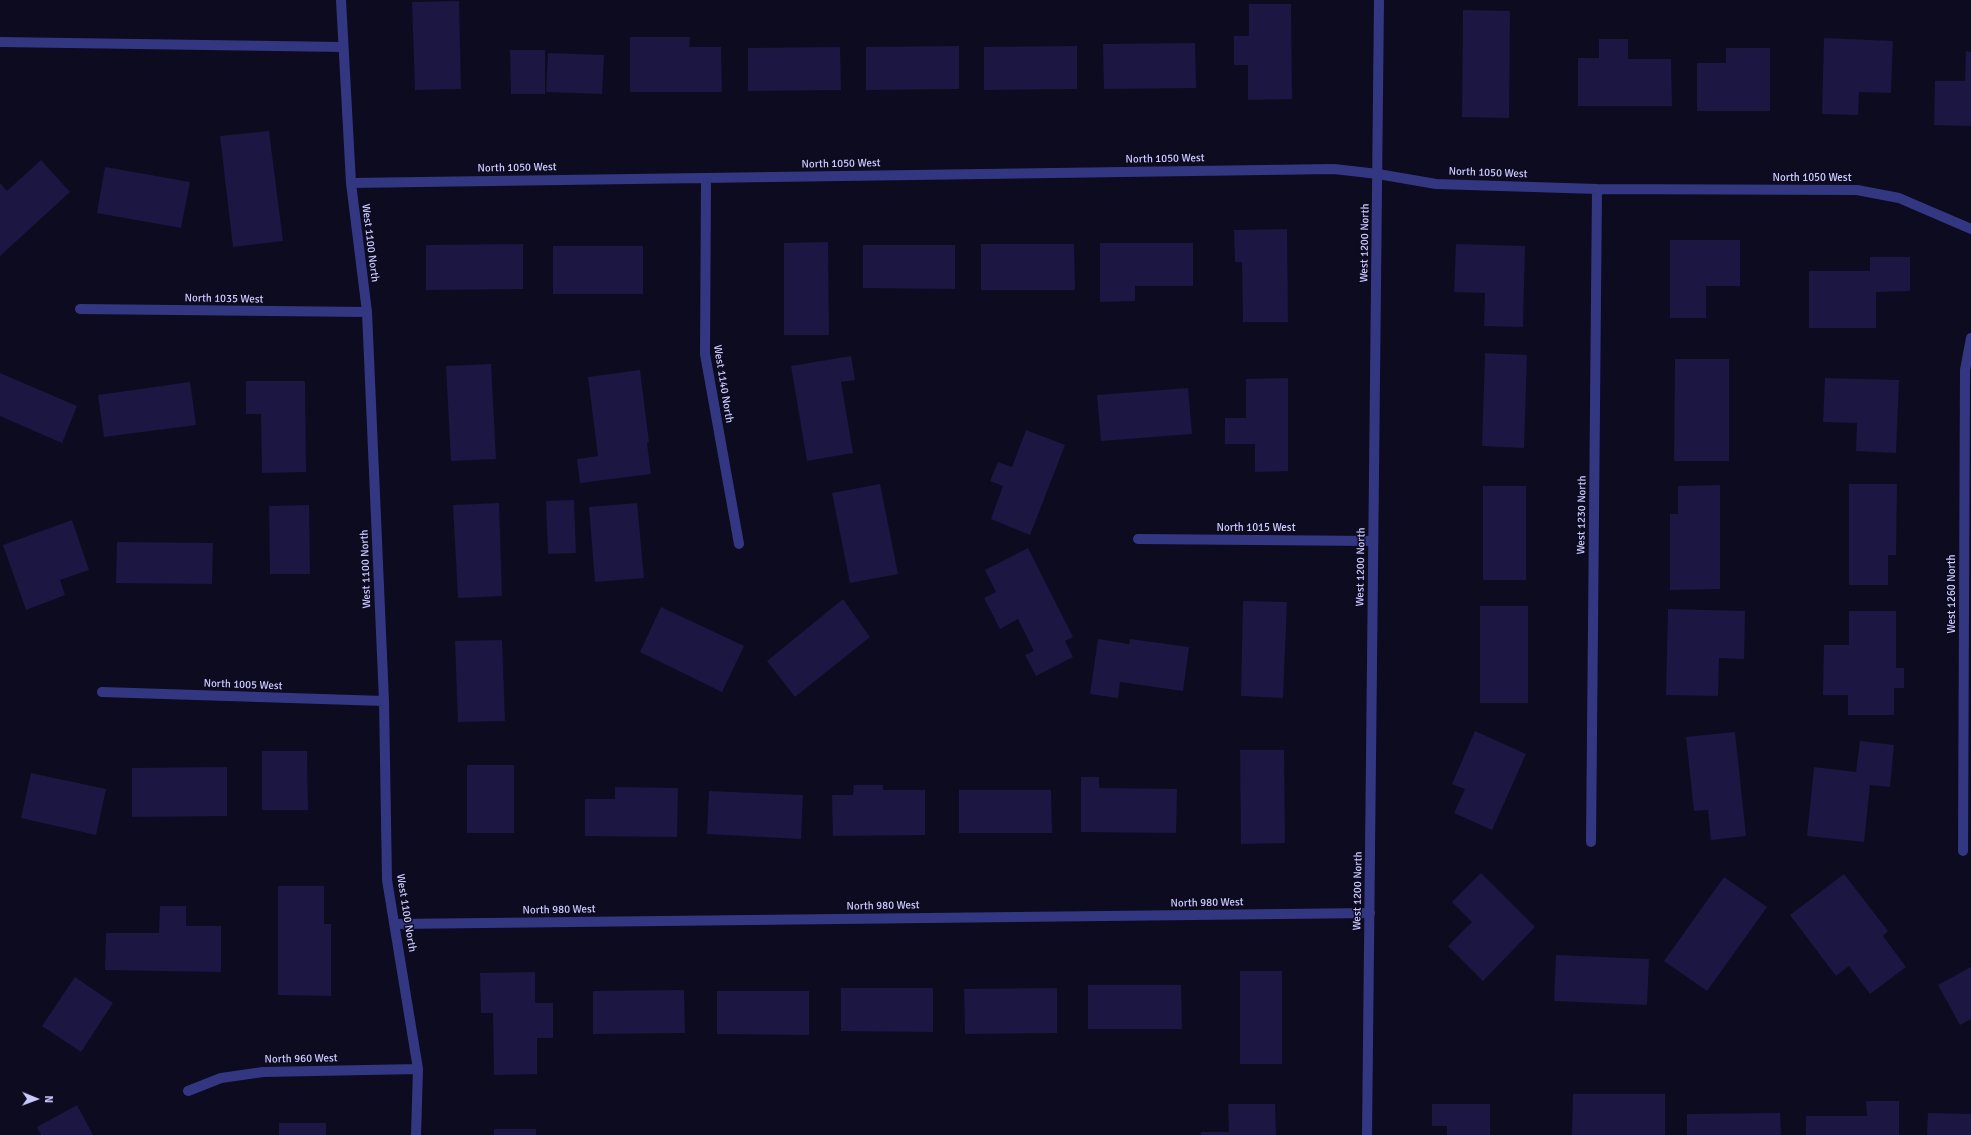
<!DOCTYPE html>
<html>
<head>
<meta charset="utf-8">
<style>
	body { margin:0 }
	#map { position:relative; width:1971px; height:1135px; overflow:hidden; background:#0d0b20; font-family:Signika,sans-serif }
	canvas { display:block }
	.north { position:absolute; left:16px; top:1079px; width:40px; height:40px; -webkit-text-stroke:3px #0d0b20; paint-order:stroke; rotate:91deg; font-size:11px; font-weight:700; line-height:16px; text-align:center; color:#cbcaff }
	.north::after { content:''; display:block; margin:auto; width:14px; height:18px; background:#cbcaff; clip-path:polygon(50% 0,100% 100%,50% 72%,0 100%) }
</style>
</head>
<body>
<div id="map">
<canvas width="1971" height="1135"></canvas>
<div class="north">N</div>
</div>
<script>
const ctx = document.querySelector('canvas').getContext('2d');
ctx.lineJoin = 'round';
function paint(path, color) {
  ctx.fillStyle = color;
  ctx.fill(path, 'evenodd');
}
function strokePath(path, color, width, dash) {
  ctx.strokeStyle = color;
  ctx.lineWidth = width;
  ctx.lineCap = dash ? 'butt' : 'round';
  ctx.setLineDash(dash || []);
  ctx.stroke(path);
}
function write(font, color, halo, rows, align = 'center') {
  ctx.font = font + ' Signika,sans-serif';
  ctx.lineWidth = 3;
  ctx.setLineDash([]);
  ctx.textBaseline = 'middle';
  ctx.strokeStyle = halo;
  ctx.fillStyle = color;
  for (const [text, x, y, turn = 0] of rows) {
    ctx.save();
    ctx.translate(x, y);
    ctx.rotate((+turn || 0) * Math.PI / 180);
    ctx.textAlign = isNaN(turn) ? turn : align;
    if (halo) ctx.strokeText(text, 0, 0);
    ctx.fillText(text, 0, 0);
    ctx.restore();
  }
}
paint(new Path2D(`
	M459 1 461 89 415 90 412 2Z
	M1249 4H1291L1292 99 1248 100V65H1234V36H1249Z
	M1463 10 1510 11 1509 118 1462 117Z
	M630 37H690L689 47H721L722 92H630Z
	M1824 38 1893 41 1891 93 1859 92 1858 115 1822 114Z
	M1599 39H1628V59H1671L1672 106H1578V58H1599Z
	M1195 43 1196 88 1104 89 1103 44Z
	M959 46V89L866 90V47Z
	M1077 46V89L984 90V47Z
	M840 47 841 90 748 91V48Z
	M1726 48H1770V111H1697V63H1726Z
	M510 50H545V94H511Z
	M1966 51 1971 52V126L1934 125 1935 81H1965Z
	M548 53 604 55 602 94 546 92Z
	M269 131 283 241 233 247 220 136Z
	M41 160 70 192 0 256V183L7 191Z
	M105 167 190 182 181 228 97 213Z
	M1287 229 1288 322H1243L1242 262H1235L1234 230Z
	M1670 240H1740V286H1706V318H1670Z
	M828 242 829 335H784V243Z
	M1100 243H1193V286H1135V301L1100 302Z
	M523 244V289L426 290V245Z
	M981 244H1074L1075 290H981Z
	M1456 244 1525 246 1523 327 1484 326 1485 293 1454 292Z
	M863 245H955V289L863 288Z
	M553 246H643V294H553Z
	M1870 257H1910V291L1876 292V328H1809V271H1870Z
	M1485 353 1527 355 1524 448 1482 446Z
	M851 356 855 380 841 382 853 453 807 461 791 366Z
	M1675 359H1729V461H1674Z
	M491 364 496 459 451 461 446 366Z
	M640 370 649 442 647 443 651 474 580 483 577 459 598 456 588 377Z
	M0 373 77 406 62 443 0 416Z
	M1288 378V471L1255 472V444H1225V418H1246V379Z
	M1825 378 1899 380 1896 453 1856 451 1857 423 1823 422Z
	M246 381H305L306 472 262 473 261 414H246Z
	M190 382 196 425 104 437 98 395Z
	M1188 388 1192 434 1101 441 1097 395Z
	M1026 430 1065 445 1030 535 991 519 1003 486 990 481 998 462 1012 467Z
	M880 484 898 574 850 583 832 493Z
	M1849 484H1897L1896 555H1888V585H1849Z
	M1720 485V589L1670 590V514H1678V486Z
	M1483 486H1526V580H1483Z
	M574 500 576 553 548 554 546 501Z
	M499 503 502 596 458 598 453 505Z
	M637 503 644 578 595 582 589 507Z
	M309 505 310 574H270L269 506Z
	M72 520 89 570 60 580 65 595 26 610 3 545Z
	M117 542 213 543 212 584 116 583Z
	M1028 548 1073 637 1065 641 1073 657 1036 676 1025 655 1034 651 1018 619 1000 629 984 598 996 592 985 570Z
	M843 599 870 637 795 697 767 661Z
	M1243 601 1287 602 1283 698 1241 696Z
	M1480 606H1528V703H1480Z
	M661 607 744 646 722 692 640 652Z
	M1668 609 1745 611 1744 659 1719 658 1718 696 1666 695Z
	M1849 611H1896V668H1904V688H1894V715H1848V695H1823L1824 645H1849Z
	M1098 639 1129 644 1130 639 1189 647 1183 691 1120 682 1118 698 1090 694Z
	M502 640 505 721 458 722 455 641Z
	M1475 731 1526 754 1492 830 1454 813 1465 789 1452 784Z
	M1735 732 1746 836 1711 840 1708 810 1694 811 1686 737Z
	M1860 741 1894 745 1890 787 1870 785 1864 842 1807 836 1814 767 1856 772Z
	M1240 750H1284L1285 843 1241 844Z
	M262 751H307L308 810H262Z
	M467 765H514V833H467Z
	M227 767V816L132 817V768Z
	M31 773 106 789 96 835 21 818Z
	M1081 777H1099V788L1177 789 1176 833 1081 832Z
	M854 785H883V790H925V835L833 836 832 795H853Z
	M615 787 678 788 677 837 585 836V799H615Z
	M959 790H1051L1052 833H959Z
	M709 791 803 795 801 839 707 834Z
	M1481 873 1535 927 1483 981 1448 946 1472 922 1452 902Z
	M1844 874 1888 931 1883 936 1906 967 1870 994 1849 966 1836 976 1790 915Z
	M1724 877 1767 907 1707 991 1664 961Z
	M278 886H324V924H331V996L278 995Z
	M160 906H186V926H221V972L105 970 106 933H159Z
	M1556 955 1649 959 1647 1005 1554 1001Z
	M1971 967V1019L1960 1025 1938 985Z
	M1240 971H1282V1064H1240Z
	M535 972V1003H553V1038H537V1074L494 1075 493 1013H481L480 973Z
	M75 977 113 1003 81 1052 42 1026Z
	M1088 985H1181L1182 1029H1088Z
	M841 988H933V1032L841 1031Z
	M1057 988V1033L965 1034 964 989Z
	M684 990 685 1033 593 1034V991Z
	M717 991H809V1035L717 1034Z
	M1573 1094H1665V1135H1572Z
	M1866 1101H1899V1135H1806V1116H1867Z
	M1228 1104H1275L1276 1135H1201V1132H1229Z
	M1432 1104H1490V1135H1447V1126H1432Z
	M77 1105 93 1135H41L37 1127Z
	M1780 1113 1781 1135H1687V1114Z
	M1928 1113 1971 1114V1135H1927Z
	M279 1123H326V1135H279Z
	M494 1129H536V1135H494Z`), '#1b1642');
strokePath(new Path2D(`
	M0 42 343 47`), '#333782', 10);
strokePath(new Path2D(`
	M341 0 351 183 367 312 384 701 387 880 418 1069 416 1135
	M706 178 705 354 739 544
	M351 183 1334 169 1378 174 1436 184 1597 189 1857 190 1899 198 1971 229
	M80 309 367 312
	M1138 539 1373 541
	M102 692 384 701
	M1591 842 1597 189
	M1963 851 1965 370 1971 338
	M396 924 1370 913
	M188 1091 221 1078 263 1072 418 1069`), '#333782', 10);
strokePath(new Path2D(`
	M1367 1135 1379 0`), '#333782', 10);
write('11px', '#cbcaff', '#0d0b20', [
	["North 1050 West",1165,159,-1],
	["North 1050 West",841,164,-1],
	["North 1050 West",517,168,-1],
	["North 1050 West",1488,173,2],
	["North 1050 West",1812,178],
	["West 1100 North",370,243,83],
	["West 1200 North",1365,243,-89],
	["North 1035 West",224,299,1],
	["West 1140 North",723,384,81],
	["West 1230 North",1582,515,-89],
	["North 1015 West",1256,528],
	["West 1200 North",1361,567,-89],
	["West 1100 North",366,569,-92],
	["West 1260 North",1952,594,-90],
	["North 1005 West",243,685,2],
	["West 1200 North",1358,891,-89],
	["North 980 West",1207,903,-1],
	["North 980 West",883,906,-1],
	["North 980 West",559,910,-1],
	["West 1100 North",406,913,81],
	["North 960 West",301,1059,-1]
]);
</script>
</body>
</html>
